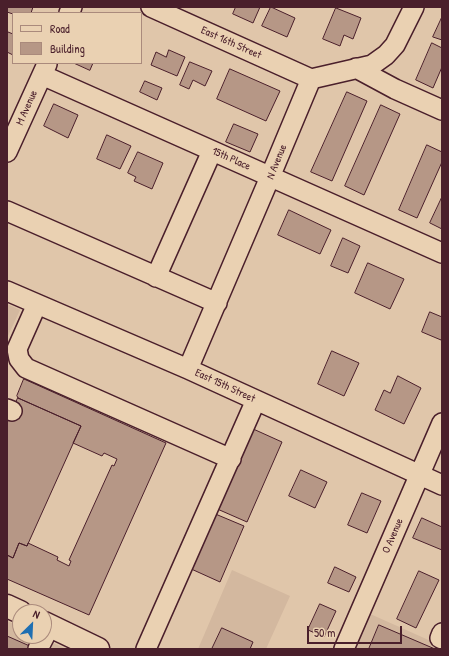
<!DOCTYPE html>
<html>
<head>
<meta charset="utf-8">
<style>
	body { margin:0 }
	#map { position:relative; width:449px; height:656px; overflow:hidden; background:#e0c6aa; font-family:"Patrick Hand",sans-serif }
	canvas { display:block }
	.frame { position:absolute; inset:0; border:8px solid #4a1f2b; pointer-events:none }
	.legend { position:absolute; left:12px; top:12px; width:130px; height:52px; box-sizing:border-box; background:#ead1b2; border:1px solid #aa8a7c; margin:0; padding:5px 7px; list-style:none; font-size:12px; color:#4a1f2b }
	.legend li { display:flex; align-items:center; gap:8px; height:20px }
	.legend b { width:20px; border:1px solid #aa8a7c }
	.north { position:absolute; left:12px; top:604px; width:40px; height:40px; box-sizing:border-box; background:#ead1b2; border:1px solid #aa8a7c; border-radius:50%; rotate:24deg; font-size:11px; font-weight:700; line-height:16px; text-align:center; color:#4a1f2b }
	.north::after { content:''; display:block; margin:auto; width:14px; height:18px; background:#1f6fb2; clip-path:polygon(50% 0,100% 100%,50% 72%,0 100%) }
	.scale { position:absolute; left:307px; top:626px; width:95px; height:18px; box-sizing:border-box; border:2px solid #4a1f2b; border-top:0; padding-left:5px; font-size:12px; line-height:14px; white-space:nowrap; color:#4a1f2b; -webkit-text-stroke:3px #ead1b2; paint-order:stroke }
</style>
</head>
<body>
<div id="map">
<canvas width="449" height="656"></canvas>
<div class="frame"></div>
<ul class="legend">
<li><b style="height:5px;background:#ead1b2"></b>Road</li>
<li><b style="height:11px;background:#b69786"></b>Building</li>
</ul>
<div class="north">N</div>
<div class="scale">50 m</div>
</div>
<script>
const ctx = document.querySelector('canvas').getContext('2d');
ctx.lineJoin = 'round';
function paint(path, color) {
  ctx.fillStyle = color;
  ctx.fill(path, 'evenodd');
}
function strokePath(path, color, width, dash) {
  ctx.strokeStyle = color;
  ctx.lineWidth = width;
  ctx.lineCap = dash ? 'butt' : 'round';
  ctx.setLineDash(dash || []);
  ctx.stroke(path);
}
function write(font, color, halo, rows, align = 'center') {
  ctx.font = font + ' "Patrick Hand",sans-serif';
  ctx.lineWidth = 4;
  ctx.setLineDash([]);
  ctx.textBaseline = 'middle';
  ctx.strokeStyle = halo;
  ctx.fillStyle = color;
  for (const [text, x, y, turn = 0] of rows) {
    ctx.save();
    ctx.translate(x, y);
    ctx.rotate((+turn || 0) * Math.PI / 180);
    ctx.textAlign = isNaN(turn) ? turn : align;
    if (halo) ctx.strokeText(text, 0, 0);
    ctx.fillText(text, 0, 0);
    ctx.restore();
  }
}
paint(new Path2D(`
	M7 304 20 310 7 338Z
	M232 570 290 596 266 649H198Z
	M368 613 442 646V649H352Z
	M7 621 20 627V636H39L66 649H7Z`), '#d3b89f');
const building = new Path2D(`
	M7 7H33L31 13H13V14L7 12Z
	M236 7H260L253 23 233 14Z
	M271 7 295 18 287 37 262 26Z
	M336 8 361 18 353 39 344 35 340 46 323 39Z
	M442 17V40L433 37Z
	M8 32 13 34V55L7 52Z
	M432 43 442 48V67L433 88 416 80Z
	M169 50 185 57 177 76 151 65 156 52 166 57Z
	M190 62 212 71 205 86 193 80 189 89 180 85Z
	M74 63H93L90 70Z
	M230 69 280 91 266 121 217 99Z
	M145 81 162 88 157 100 140 92Z
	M347 92 367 101 332 181 311 172Z
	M54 104 78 115 68 138 44 126Z
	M381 105 400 114 364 195 345 186Z
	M234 124 258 134 250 152 226 142Z
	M107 135 131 146 120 169 97 159Z
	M427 145 442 152V162L417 218 399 210Z
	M138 152 163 163 152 189 134 181 136 177 128 173Z
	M442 197V229L430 223Z
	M289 210 331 230 320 254 278 235Z
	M343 238 360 246 348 273 331 266Z
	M368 263 404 279 390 309 355 293Z
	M430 312 442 317V337L441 340 422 332Z
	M332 351 359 363 344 396 318 384Z
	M398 376 421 388 404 424 375 410 384 390 390 393Z
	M24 379 166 443 89 615 7 579V555L13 558 19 543 27 546 28 543 58 557 57 560 69 566 71 561 69 560 112 465 114 466 117 459 104 453 102 456 73 443 81 426 18 398 17 396Z
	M18 398 81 426 27 546 19 543 13 558 7 555V422Z
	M251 428 282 442 247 522 215 508Z
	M301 470 327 482 315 508 289 496Z
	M362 493 381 501 367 533 348 525Z
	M213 513 244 526 220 582 189 568Z
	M422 518 442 527V550L413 538Z
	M335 567 356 577 349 592 328 583Z
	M419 571 439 580 416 628 397 619Z
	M320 604 336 611 324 637 308 630Z
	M379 625 435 649H369Z
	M222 628 253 642 250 649H212Z
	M7 636 32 647 31 649H7Z`);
paint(building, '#b69786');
strokePath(building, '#4a1f2b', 1);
const minor = new Path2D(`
	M151 7 311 79
	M69 13 72 7
	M356 68 395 89 442 110
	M42 75 442 253
	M7 152 47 64
	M7 211 217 303
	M156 277 212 151
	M7 291 188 369 442 485
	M37 304 17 349 19 359 26 368 231 459
	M188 369 270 177 311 79 372 65 386 55 395 45 414 7
	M7 409 12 411
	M442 633 440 638 442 639
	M38 649 50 626
	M146 649 256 400
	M344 649 442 423`);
const major = new Path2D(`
	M7 606 20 612
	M44 623 98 649`);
strokePath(minor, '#4a1f2b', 22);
strokePath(major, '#4a1f2b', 25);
strokePath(minor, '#ead1b2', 19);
strokePath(major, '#ead1b2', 22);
write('11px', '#4a1f2b', '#ead1b2', [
	["East 16th Street",231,43,24],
	["M Avenue",27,108,-66],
	["15th Place",231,159,24],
	["N Avenue",277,162,-68],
	["East 15th Street",225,386,25],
	["O Avenue",393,536,-67]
]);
</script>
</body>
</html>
